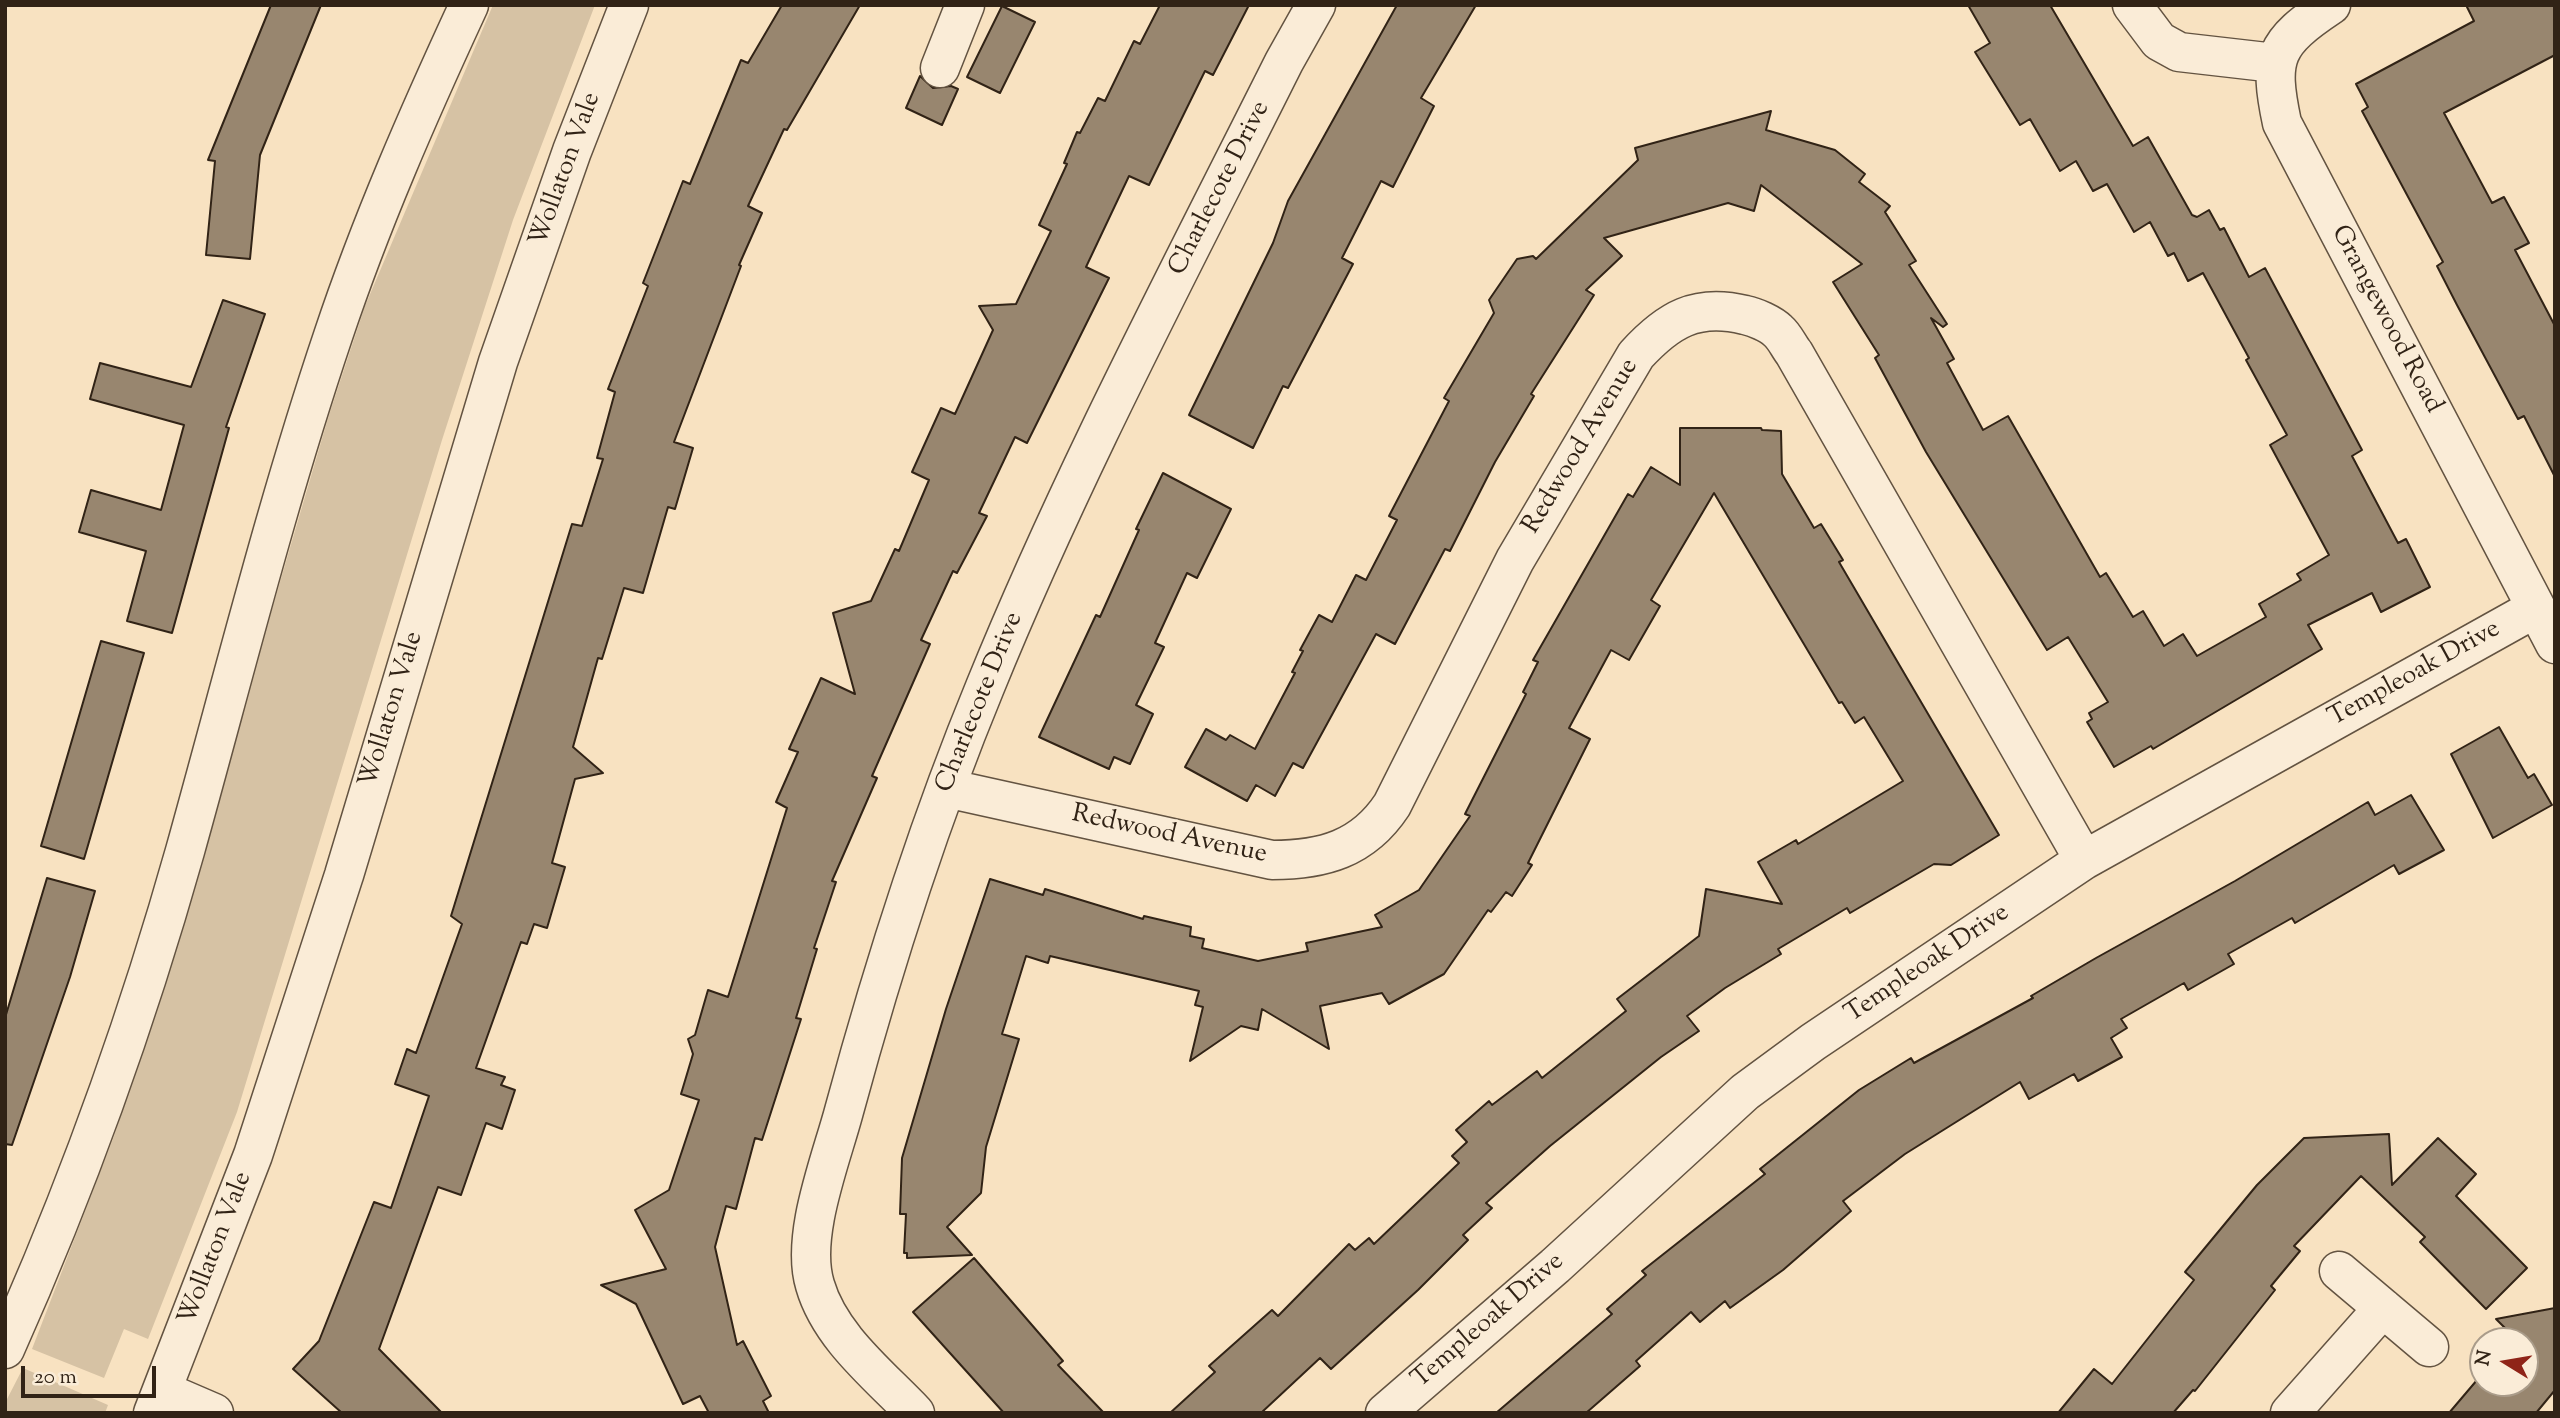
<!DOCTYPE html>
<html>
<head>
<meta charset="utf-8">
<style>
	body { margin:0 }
	#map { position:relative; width:2560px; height:1418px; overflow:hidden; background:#f8e2c1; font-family:"Sorts Mill Goudy",serif }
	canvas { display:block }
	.frame { position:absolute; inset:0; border:7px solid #312316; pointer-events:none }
	.north { position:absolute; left:2469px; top:1327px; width:70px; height:70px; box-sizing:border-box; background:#faecd7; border:2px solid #aa9c8a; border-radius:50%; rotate:281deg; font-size:19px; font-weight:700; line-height:28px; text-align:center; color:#312316 }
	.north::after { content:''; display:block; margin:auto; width:24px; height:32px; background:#8f2418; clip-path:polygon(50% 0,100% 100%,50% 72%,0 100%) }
	.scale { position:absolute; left:21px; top:1366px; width:135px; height:32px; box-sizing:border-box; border:4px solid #312316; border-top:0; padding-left:9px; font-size:21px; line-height:24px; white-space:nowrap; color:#312316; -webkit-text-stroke:5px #faecd7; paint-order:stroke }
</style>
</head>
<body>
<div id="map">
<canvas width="2560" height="1418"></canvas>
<div class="frame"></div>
<div class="north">N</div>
<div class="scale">20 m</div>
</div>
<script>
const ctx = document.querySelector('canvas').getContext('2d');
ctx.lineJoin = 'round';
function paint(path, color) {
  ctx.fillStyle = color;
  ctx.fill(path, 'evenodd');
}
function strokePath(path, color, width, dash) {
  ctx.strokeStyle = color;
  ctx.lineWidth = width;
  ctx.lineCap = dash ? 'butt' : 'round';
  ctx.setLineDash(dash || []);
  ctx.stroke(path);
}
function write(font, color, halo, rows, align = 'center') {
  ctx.font = font + ' "Sorts Mill Goudy",serif';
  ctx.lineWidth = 5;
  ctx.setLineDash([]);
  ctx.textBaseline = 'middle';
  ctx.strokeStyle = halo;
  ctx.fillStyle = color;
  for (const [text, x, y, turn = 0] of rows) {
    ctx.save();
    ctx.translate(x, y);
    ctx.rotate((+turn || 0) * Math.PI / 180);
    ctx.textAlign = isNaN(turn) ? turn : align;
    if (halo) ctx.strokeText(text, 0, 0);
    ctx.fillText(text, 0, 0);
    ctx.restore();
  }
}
paint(new Path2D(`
	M493 5H595L513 220 442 440 237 1112 148 1339 124 1329 104 1378 32 1349 114 1136 150 1025 329 415 365 306Z
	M23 1368 108 1405 105 1413H5V1403Z`), '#d6c2a4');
const building = new Path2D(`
	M271 5H321L260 155 250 259 206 255 215 161 208 160Z
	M782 5H860L787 130 784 129 748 206 762 213 739 265 741 266 674 442 693 448 675 509 668 507 643 593 624 588 602 659 598 658 573 747 603 773 575 779 552 863 565 867 547 928 534 924 527 944 521 942 476 1068 505 1077 501 1085 515 1090 502 1129 486 1123 461 1195 438 1187 379 1349 442 1413H342L293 1369 319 1341 374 1202 391 1208 429 1096 395 1084 407 1049 416 1053 462 924 451 916 572 524 582 526 603 459 597 458 615 392 608 389 648 286 643 283 683 181 690 184 741 60 748 63Z
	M1160 5H1249L1213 75 1205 71 1149 185 1129 176 1086 267 1109 278 1027 443 1015 437 979 513 987 516 957 573 953 571 921 640 930 644 872 776 877 778 832 881 836 882 814 948 817 949 796 1018 801 1019 762 1140 755 1138 736 1209 726 1206 715 1247 737 1345 743 1341 771 1396 763 1401 769 1413H709L700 1396 683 1404 636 1304 601 1285 666 1269 635 1210 669 1190 699 1100 681 1094 693 1054 688 1039 695 1035 708 990 728 997 787 808 776 802 798 752 789 749 821 678 855 694 833 613 871 601 895 549 899 551 929 480 912 472 941 408 955 414 993 330 979 306 1016 304 1051 231 1039 225 1067 164 1064 163 1077 132 1080 133 1098 98 1105 101 1134 41 1140 44Z
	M1397 5H1476L1421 98 1434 106 1393 187 1381 181 1342 258 1353 264 1288 388 1283 386 1253 448 1189 415 1273 243 1288 201Z
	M1968 5H2050L2133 146 2148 137 2192 215 2197 217 2209 210 2220 230 2224 228 2249 277 2265 268 2362 450 2352 456 2398 543 2406 539 2430 587 2381 612 2372 593 2308 625 2322 649 2153 749 2151 746 2114 767 2087 722 2092 719 2089 713 2108 702 2068 637 2047 650 1926 452 1875 358 1879 355 1833 282 1862 264 1761 185 1754 211 1728 203 1604 238 1622 256 1586 290 1594 295 1531 394 1534 396 1495 462 1450 551 1445 549 1395 644 1376 634 1303 768 1293 763 1275 796 1256 785 1247 801 1185 767 1206 729 1226 740 1230 735 1255 749 1295 673 1292 672 1303 651 1300 650 1319 615 1332 622 1356 575 1366 580 1397 520 1389 516 1449 401 1444 398 1494 313 1489 300 1517 259 1533 256 1536 259 1638 160 1635 148 1771 111 1766 130 1835 150 1865 174 1859 182 1890 206 1885 212 1916 261 1909 265 1947 324 1943 327 1931 318 1954 359 1947 363 1983 430 2008 416 2100 577 2106 573 2133 617 2143 611 2164 646 2183 634 2197 656 2266 617 2259 604 2301 580 2297 574 2329 555 2270 445 2287 435 2246 360 2249 358 2203 273 2188 281 2174 253 2168 256 2150 222 2134 232 2107 184 2093 191 2076 161 2060 171 2030 119 2020 125 1975 52 1990 43Z
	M2466 5H2555V55L2444 113 2492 203 2504 197 2529 243 2515 250 2555 326V477L2524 416 2518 419 2457 305 2437 266 2443 262 2362 111 2368 107 2356 84 2474 21Z
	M1002 6 1035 22 1000 93 967 77Z
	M920 76 933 88 951 86 958 89 942 125 906 108Z
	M223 300 265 314 226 427 229 428 172 633 127 621 146 551 79 532 91 490 161 510 184 425 90 399 100 363 191 387Z
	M1680 428H1761L1762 430 1781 431 1782 474 1814 528 1821 524 1843 560 1839 562 1999 835 1951 865 1934 864 1850 913 1847 908 1778 949 1781 954 1725 988 1687 1016 1699 1031 1661 1057 1550 1146 1486 1203 1492 1208 1463 1235 1468 1240 1418 1290 1331 1369 1320 1358 1261 1413H1170L1215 1372 1209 1366 1272 1310 1278 1316 1349 1244 1355 1250 1369 1238 1374 1244 1459 1163 1452 1156 1467 1142 1456 1130 1489 1101 1492 1105 1537 1071 1542 1078 1626 1011 1617 999 1699 936 1706 889 1782 904 1758 862 1796 840 1798 844 1903 781 1864 717 1855 723 1842 702 1839 703 1714 493 1651 600 1660 606 1629 660 1611 650 1569 728 1590 739 1528 863 1532 865 1512 896 1506 892 1491 912 1488 910 1444 974 1389 1004 1382 993 1320 1006 1329 1049 1262 1009 1258 1030 1241 1026 1190 1061 1203 1007 1195 1005 1199 991 1050 956 1048 963 1026 956 1002 1034 1019 1039 986 1147 981 1193 947 1227 972 1255 907 1258V1253H904L906 1214H900L902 1158 946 1009 990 879 1043 895 1045 889 1143 919 1144 916 1191 927 1190 936 1204 939 1202 948 1258 961 1308 951 1306 943 1382 927 1375 915 1419 890 1470 816 1465 814 1526 694 1523 692 1538 662 1533 660 1628 494 1633 497 1651 467 1680 485Z
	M1163 473 1231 509 1197 578 1187 573 1155 643 1164 647 1136 705 1153 714 1130 764 1114 757 1109 769 1039 737 1096 615 1100 617 1139 530 1136 529Z
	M101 641 144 653 84 859 41 846Z
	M2499 727 2528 778 2534 774 2552 805 2493 838 2451 754Z
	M2411 795 2444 850 2399 874 2394 865 2295 923 2292 918 2228 954 2234 964 2188 990 2184 983 2121 1019 2127 1028 2111 1038 2122 1057 2078 1081 2074 1074 2029 1099 2020 1082 1905 1154 1843 1201 1851 1211 1783 1270 1730 1308 1725 1301 1700 1322 1691 1312 1636 1361 1640 1366 1586 1413H1496L1612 1314 1607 1309 1646 1275 1642 1271 1765 1174 1760 1169 1859 1090 1911 1058 1914 1063 2033 998 2031 996 2096 958 2235 881 2368 802 2375 815Z
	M47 878 95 891 70 977 12 1145 5 1144V1018Z
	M2389 1134 2392 1185 2438 1138 2476 1174 2456 1196 2527 1268 2486 1309 2420 1242 2425 1237 2361 1176 2294 1246 2300 1251 2271 1286 2275 1290 2195 1391 2193 1390 2173 1413H2058L2094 1369 2112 1384 2194 1280 2185 1272 2257 1185 2304 1138Z
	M974 1258 1063 1361 1058 1365 1104 1413H1004L913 1312Z
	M2555 1308V1390L2536 1413H2449L2483 1373V1383H2525V1341H2511L2514 1337 2496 1319Z`);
paint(building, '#98866f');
strokePath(building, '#312316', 2);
const minor = new Path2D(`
	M2132 5 2159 41 2179 52 2275 63
	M2331 5C2274 43 2268 57 2282 123L2555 644
	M940 68 965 5
	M946 788 1272 860C1323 860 1363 849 1392 805L1515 560 1636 355C1668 320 1696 303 1745 315 1755 317 1771 324 1778 331 1785 337 1789 347 1794 353L2084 860
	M2339 1271 2429 1347
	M5 1349C77 1188 137 1021 185 851 233 679 276 505 333 336 371 222 419 113 469 5
	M163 1391 214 1413
	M153 1413 253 1155 344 875 498 362 572 151 629 5
	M915 1413C879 1375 830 1337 815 1285 800 1236 831 1160 844 1111 883 967 928 825 985 687 1072 473 1181 268 1284 62L1316 5
	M1385 1413 1555 1266 1745 1092 1813 1042 2084 860 2536 608
	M2290 1413 2383 1308`);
strokePath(minor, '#635341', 41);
strokePath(minor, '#faecd7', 38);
write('26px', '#312316', '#faecd7', [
	["Wollaton Vale",567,170,-70],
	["Charlecote Drive",1221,189,-63],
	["Grangewood Road",2385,320,62],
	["Redwood Avenue",1582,447,-59],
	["Templeoak Drive",2415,675,-29],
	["Charlecote Drive",981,703,-68],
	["Wollaton Vale",393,710,-73],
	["Redwood Avenue",1169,836,12],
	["Templeoak Drive",1928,965,-34],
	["Wollaton Vale",217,1249,-69],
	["Templeoak Drive",1489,1322,-41]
]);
</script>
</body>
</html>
